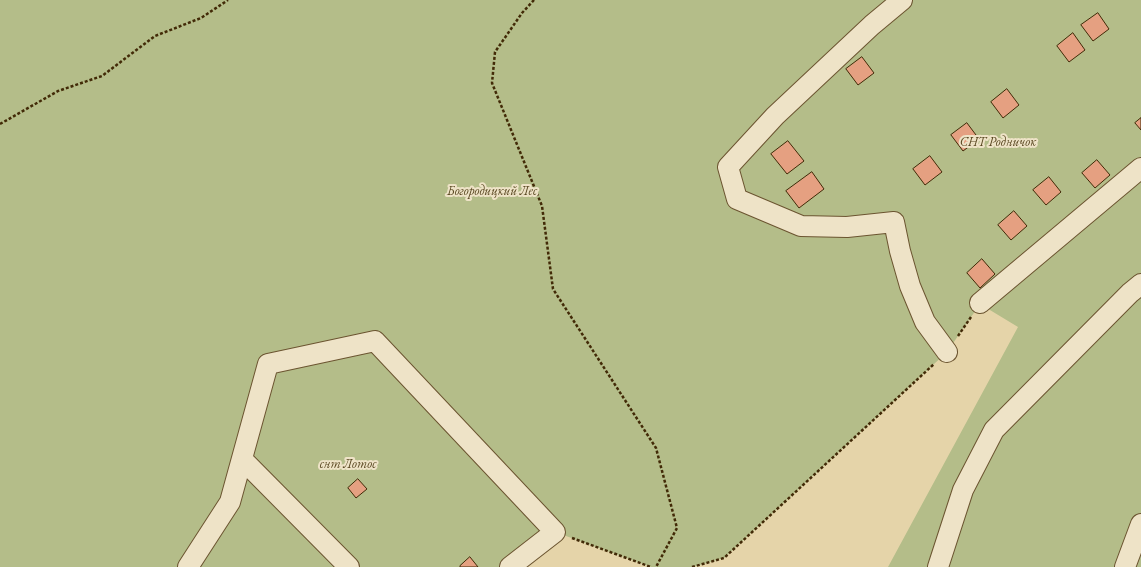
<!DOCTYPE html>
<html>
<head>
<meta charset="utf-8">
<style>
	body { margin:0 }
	canvas { display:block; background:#e5d4a9 }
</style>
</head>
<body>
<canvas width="1141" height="567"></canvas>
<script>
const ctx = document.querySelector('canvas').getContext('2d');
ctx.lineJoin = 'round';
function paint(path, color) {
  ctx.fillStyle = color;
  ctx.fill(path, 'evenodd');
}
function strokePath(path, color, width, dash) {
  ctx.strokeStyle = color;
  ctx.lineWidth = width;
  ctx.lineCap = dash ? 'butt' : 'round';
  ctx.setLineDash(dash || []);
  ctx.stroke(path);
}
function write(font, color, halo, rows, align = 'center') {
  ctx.font = font + ' "EB Garamond",serif';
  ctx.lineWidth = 4;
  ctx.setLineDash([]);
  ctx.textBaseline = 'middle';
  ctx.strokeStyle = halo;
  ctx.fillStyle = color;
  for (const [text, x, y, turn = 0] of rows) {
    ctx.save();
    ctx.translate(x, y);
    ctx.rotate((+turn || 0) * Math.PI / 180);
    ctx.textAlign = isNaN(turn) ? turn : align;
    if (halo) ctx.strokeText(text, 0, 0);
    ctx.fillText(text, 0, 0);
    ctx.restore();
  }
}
paint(new Path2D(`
	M0 0H1141V567H888L1018 327 980 304 947 352 724 558 693 567H651L555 532 510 567H0Z`), '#b4bd89');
const building = new Path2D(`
	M1098 13 1109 29 1093 41 1081 25Z
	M1073 33 1085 50 1069 62 1057 46Z
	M862 57 874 73 858 85 846 69Z
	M1007 89 1019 105 1003 118 991 102Z
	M1141 118V130L1135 123Z
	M967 123 979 139 963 151 951 135Z
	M788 141 804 161 787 174 771 154Z
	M930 156 942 172 925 185 913 169Z
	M1097 160 1110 175 1095 188 1082 173Z
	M812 172 824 189 799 208 786 191Z
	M1049 177 1061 192 1046 205 1033 190Z
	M1014 211 1027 226 1011 240 998 225Z
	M982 259 995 274 980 288 967 273Z
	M358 479 367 489 356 498 348 488Z
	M470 557 478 567H460V566Z`);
paint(building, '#e5a081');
strokePath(building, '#422a07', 1);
const minor = new Path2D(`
	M902 0 872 25 775 116 728 167 737 199 801 226 847 227 894 222 900 251 910 286 925 322 947 352
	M980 303 1141 168
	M242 459 349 567
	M188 567 230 502 268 364 375 341 555 532 510 567
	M938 567 963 490 994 430 1130 293 1141 284
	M1125 567 1141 524`);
strokePath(minor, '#6b5430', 22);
strokePath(new Path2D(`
	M534 0 522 13 495 52 492 83 542 206 553 289 656 448 677 528 656 567
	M0 124 58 91 102 76 155 36 201 18 228 0
	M958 336 971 317
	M572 538 651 567
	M692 567 724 558 934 364`), '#422a07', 2.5, [3, 2]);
strokePath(minor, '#eee3c7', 20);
write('italic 13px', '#594721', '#eee3c7', [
	["СНТ Родничок",998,142],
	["Богородицкий Лес",492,191],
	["снт Лотос",348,464]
]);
</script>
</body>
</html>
